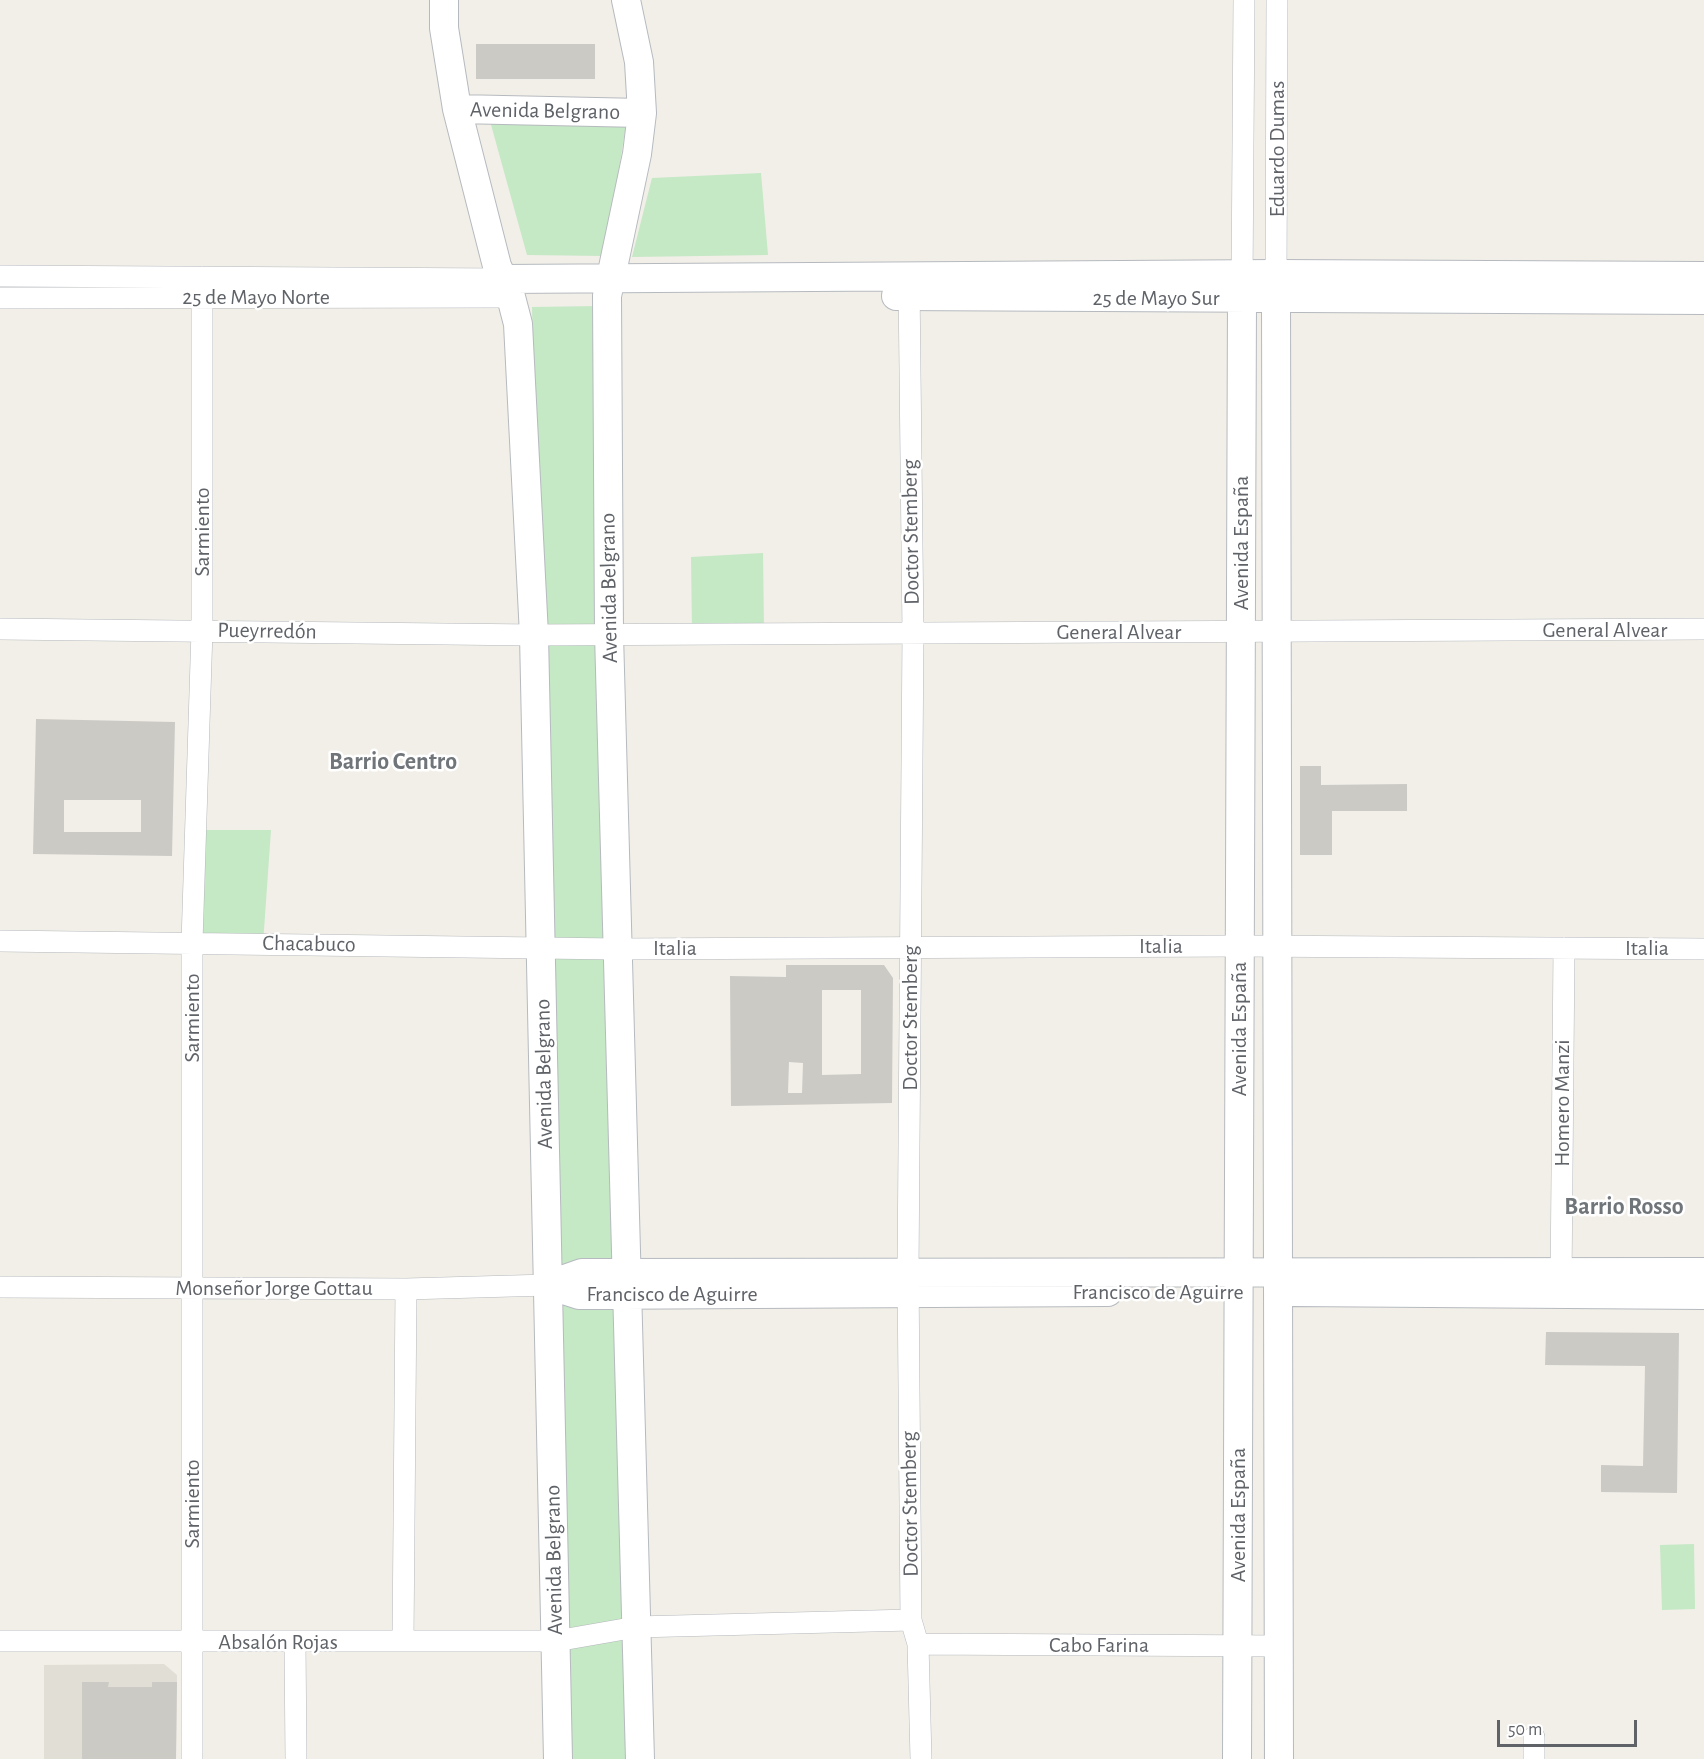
<!DOCTYPE html>
<html>
<head>
<meta charset="utf-8">
<style>
	body { margin:0 }
	#map { position:relative; width:1704px; height:1759px; overflow:hidden; background:#f1efe8; font-family:"Alegreya Sans",sans-serif }
	canvas { display:block }
	.scale { position:absolute; left:1497px; top:1720px; width:140px; height:27px; box-sizing:border-box; border:3px solid #5f6368; border-top:0; padding-left:8px; font-size:18px; line-height:21px; white-space:nowrap; color:#5f6368; -webkit-text-stroke:4px #fff; paint-order:stroke }
</style>
</head>
<body>
<div id="map">
<canvas width="1704" height="1759"></canvas>
<div class="scale">50 m</div>
</div>
<script>
const ctx = document.querySelector('canvas').getContext('2d');
ctx.lineJoin = 'round';
function paint(path, color) {
  ctx.fillStyle = color;
  ctx.fill(path, 'evenodd');
}
function strokePath(path, color, width, dash) {
  ctx.strokeStyle = color;
  ctx.lineWidth = width;
  ctx.lineCap = dash ? 'butt' : 'round';
  ctx.setLineDash(dash || []);
  ctx.stroke(path);
}
function write(font, color, halo, rows, align = 'center') {
  ctx.font = font + ' "Alegreya Sans",sans-serif';
  ctx.lineWidth = 5;
  ctx.setLineDash([]);
  ctx.textBaseline = 'middle';
  ctx.strokeStyle = halo;
  ctx.fillStyle = color;
  for (const [text, x, y, turn = 0] of rows) {
    ctx.save();
    ctx.translate(x, y);
    ctx.rotate((+turn || 0) * Math.PI / 180);
    ctx.textAlign = isNaN(turn) ? turn : align;
    if (halo) ctx.strokeText(text, 0, 0);
    ctx.fillText(text, 0, 0);
    ctx.restore();
  }
}
paint(new Path2D(`
	M164 1664 177 1675 176 1759H44V1665Z`), '#e1ded6');
paint(new Path2D(`
	M490 121 626 125 605 256 527 255Z
	M761 173 768 255 632 257 652 178Z
	M600 306 632 1759H564L532 307Z
	M763 553 764 630H692L691 557Z
	M202 830H271L263 944 199 945Z
	M1694 1544 1695 1609 1662 1610 1660 1545Z`), '#c5e8c5');
paint(new Path2D(`
	M476 44H595V79H476Z
	M36 719 175 722 172 856 33 854ZM64 800H141V832H64Z
	M1300 766H1321V785L1407 784V811H1332V855H1300Z
	M786 965H884L893 978 892 1103 731 1106 730 976 786 977ZM822 990H861V1074L822 1075ZM789 1062 803 1063 802 1093H788Z
	M1546 1332 1679 1333 1677 1493 1601 1492V1465L1643 1466 1645 1366 1545 1365Z
	M82 1682H109L108 1687H152V1682H177L176 1759H82Z`), '#cccac5');
const street = new Path2D(`
	M0 276 503 279
	M909 283 913 633 908 1273 911 1620 918 1644 921 1759
	M1242 287 1244 0
	M1276 289 1277 0
	M0 298 511 297
	M0 629 534 635 1704 629
	M0 941 618 949 1239 946 1704 949
	M1561 1285 1564 948
	M0 1287 406 1289 548 1285
	M0 1641H556L636 1627 911 1620
	M403 1641 406 1289
	M295 1642 296 1759
	M918 1644 1279 1646
	M192 1759V942L202 630V277
	M1534 1759V1737`);
const secondary = new Path2D(`
	M444 0V28L457 109 497 266 511 297 518 324 534 635 558 1759
	M626 0 639 62 642 113 637 154 607 296 609 634 640 1759
	M457 109 642 113
	M503 279 1276 274 1704 276
	M896 296 1704 300
	M1276 299 1279 1759
	M548 1285 582 1273 1704 1272
	M548 1285 579 1295 1108 1292
	M1293 1292 1704 1295
	M1237 1759 1242 298`);
strokePath(street, '#b5b8bc', 22);
strokePath(secondary, '#b6babf', 30);
strokePath(street, '#fff', 21);
strokePath(secondary, '#fff', 28);
write('22px', '#5f6368', '#fff', [
	["Avenida Belgrano",545,111,1],
	["Eduardo Dumas",1277,149,-90],
	["25 de Mayo Norte",256,297],
	["25 de Mayo Sur",1156,298],
	["Sarmiento",202,532,-90],
	["Doctor Stemberg",911,532,-91],
	["Avenida España",1241,543,-90],
	["Avenida Belgrano",609,588,-91],
	["General Alvear",1605,630],
	["Pueyrredón",267,631,1],
	["General Alvear",1119,632],
	["Chacabuco",309,944,1],
	["Italia",1161,946],
	["Italia",675,948],
	["Italia",1647,948],
	["Sarmiento",192,1018,-90],
	["Doctor Stemberg",910,1018,-90],
	["Avenida España",1239,1029,-90],
	["Avenida Belgrano",544,1074,-91],
	["Homero Manzi",1562,1103,-90],
	["Monseñor Jorge Gottau",274,1288],
	["Francisco de Aguirre",1158,1292],
	["Francisco de Aguirre",672,1294],
	["Sarmiento",192,1504,-90],
	["Doctor Stemberg",910,1504,-91],
	["Avenida España",1238,1515,-90],
	["Avenida Belgrano",554,1560,-91],
	["Absalón Rojas",278,1642],
	["Cabo Farina",1099,1645]
]);
write('bold 24px', '#70757a', '#fff', [
	["Barrio Centro",393,762],
	["Barrio Rosso",1624,1207]
]);
</script>
</body>
</html>
